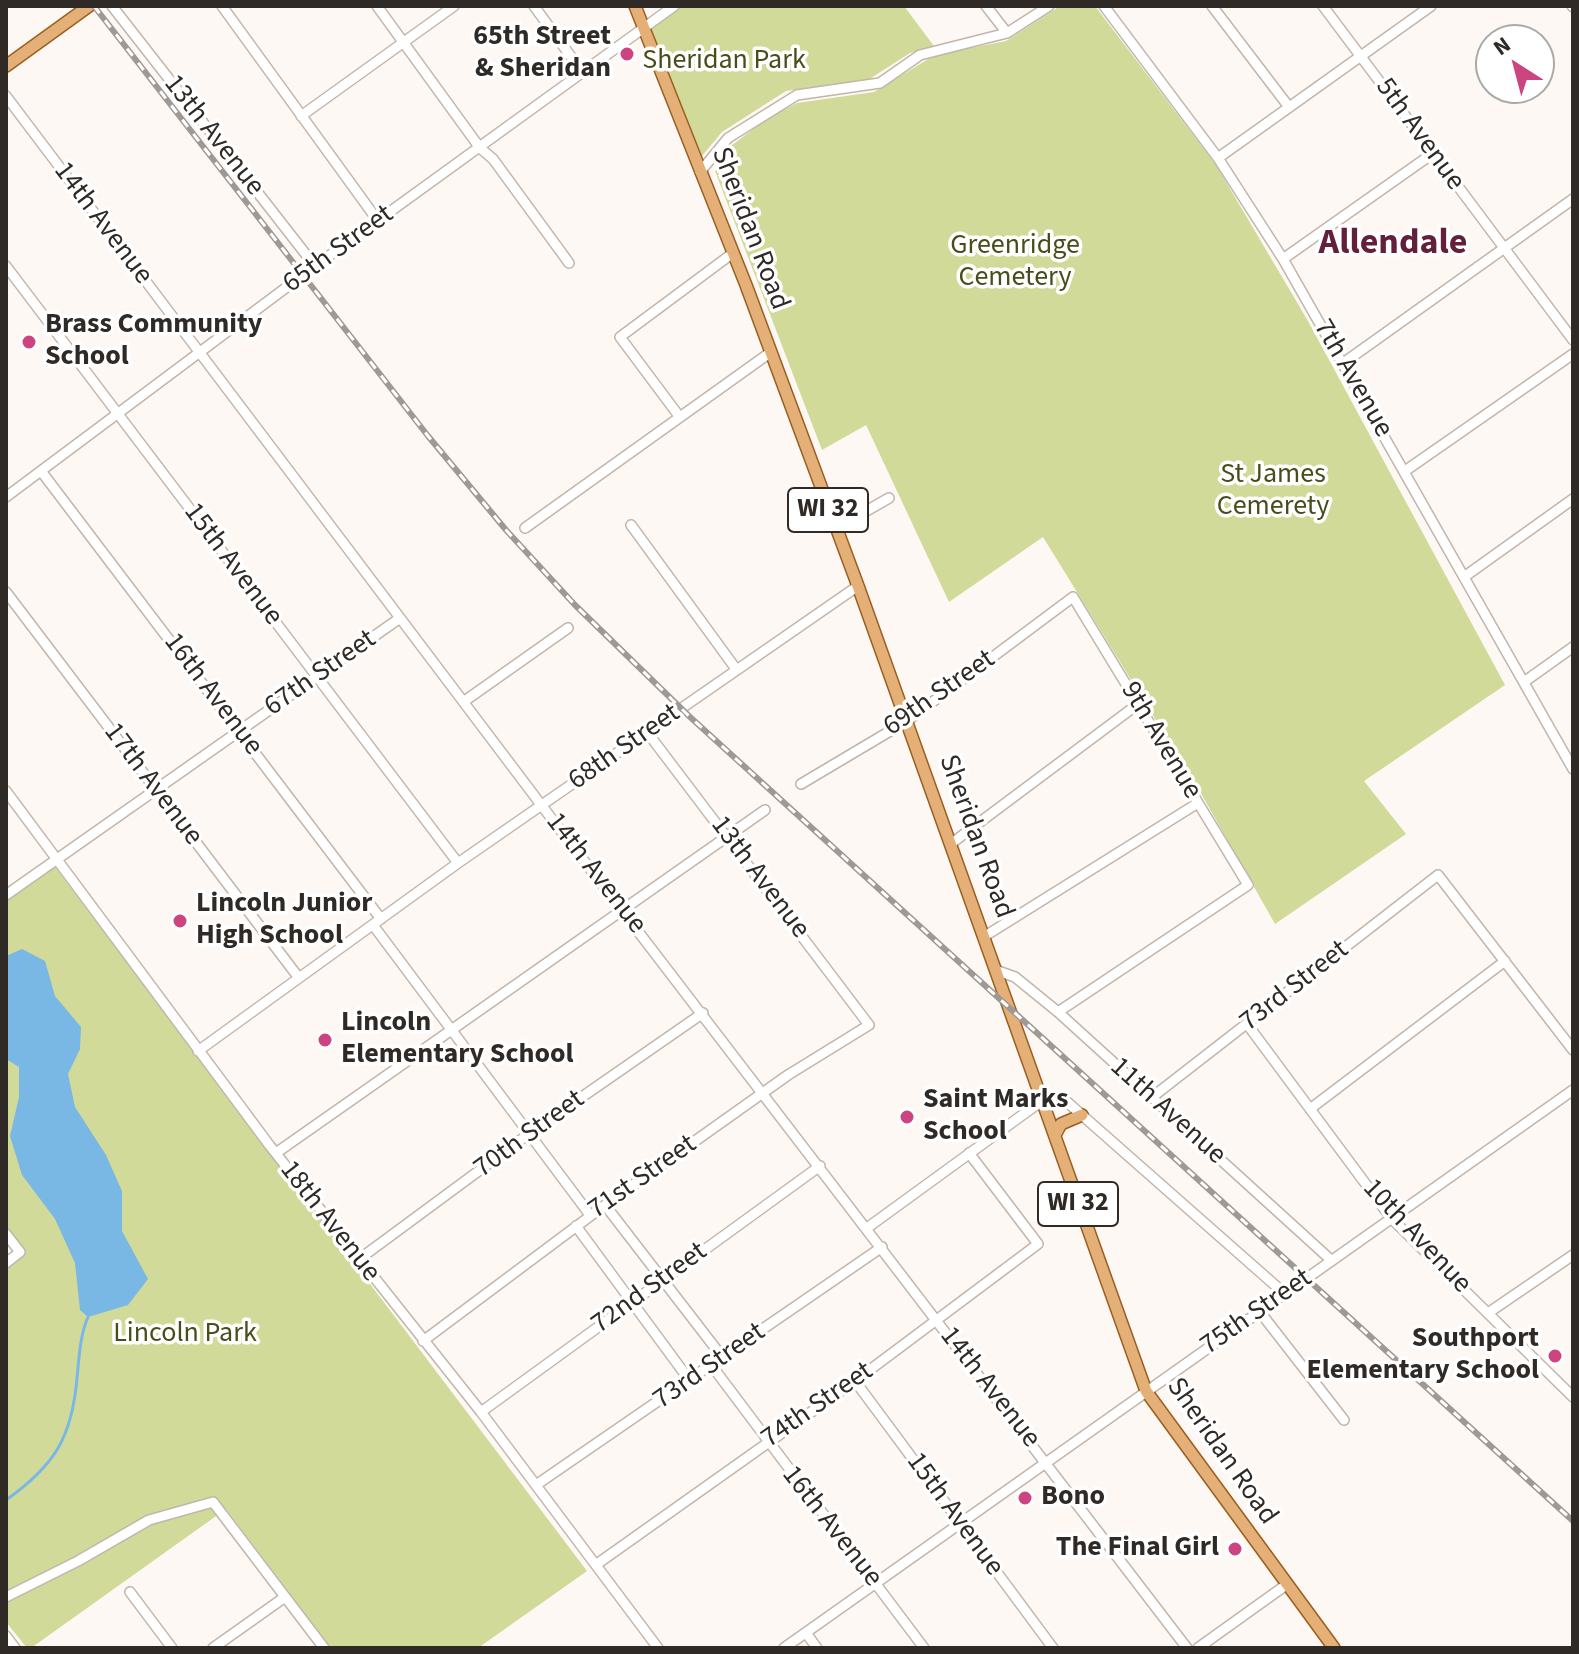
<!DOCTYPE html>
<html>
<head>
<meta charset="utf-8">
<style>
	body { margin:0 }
	#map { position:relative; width:1579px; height:1654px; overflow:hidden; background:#fdf8f3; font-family:"Source Sans 3",sans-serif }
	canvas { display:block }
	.frame { position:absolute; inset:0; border:8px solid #2f2a26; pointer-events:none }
	.north { position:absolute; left:1475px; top:24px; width:80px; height:80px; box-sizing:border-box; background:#fff; border:2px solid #acaaa8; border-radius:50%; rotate:324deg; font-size:22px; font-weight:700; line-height:32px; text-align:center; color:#2f2a26 }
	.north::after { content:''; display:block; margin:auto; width:28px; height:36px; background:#cc4480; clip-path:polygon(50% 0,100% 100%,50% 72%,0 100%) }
</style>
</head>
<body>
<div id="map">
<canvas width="1579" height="1654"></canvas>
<div class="frame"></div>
<div class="north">N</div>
</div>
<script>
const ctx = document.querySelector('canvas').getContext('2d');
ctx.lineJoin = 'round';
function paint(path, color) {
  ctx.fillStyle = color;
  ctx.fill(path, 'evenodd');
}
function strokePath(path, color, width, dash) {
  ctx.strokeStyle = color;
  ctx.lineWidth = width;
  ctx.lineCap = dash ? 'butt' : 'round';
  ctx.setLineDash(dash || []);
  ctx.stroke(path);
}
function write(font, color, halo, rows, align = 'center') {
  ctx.font = font + ' "Source Sans 3",sans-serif';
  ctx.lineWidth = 7;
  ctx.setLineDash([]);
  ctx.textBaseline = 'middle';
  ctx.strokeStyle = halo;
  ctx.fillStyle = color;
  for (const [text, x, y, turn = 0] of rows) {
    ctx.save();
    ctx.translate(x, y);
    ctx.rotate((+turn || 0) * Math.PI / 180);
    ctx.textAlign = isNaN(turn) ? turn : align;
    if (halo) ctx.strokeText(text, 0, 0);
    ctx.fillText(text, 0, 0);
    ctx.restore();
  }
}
paint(new Path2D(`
	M680 6H904L934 46 910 53 868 80 786 91 722 132 702 156 650 29Z
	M1060 6H1095L1216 165 1308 321 1505 685 1364 781 1406 834 1275 924 1199 790 1043 537 949 602 866 425 822 450 715 171 732 145 768 118 797 103 874 92 935 55 1006 41Z
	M55 867 587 1571 478 1648H331L226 1509 31 1648H27L6 1622V1269L26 1253 6 1226V902Z`), '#d2da99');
paint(new Path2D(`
	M22 949 45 961 55 996 81 1027 80 1049 68 1074 75 1107 106 1155 122 1191V1231L148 1279 128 1305 88 1317 80 1310 75 1263 55 1219 22 1175 10 1136 19 1097V1067L6 1059V956Z`), '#79b7e4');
strokePath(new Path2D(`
	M6 1500C54 1466 72 1438 77 1378 79 1358 80 1335 88 1317`), '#79b7e4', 3);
const minor = new Path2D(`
	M112 6 315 266
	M222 6 378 221
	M377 6 480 148 493 159 569 263
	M534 6 583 73
	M986 6 1007 33
	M1104 6 1218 158 1283 259 1573 769
	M1212 6 1289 107
	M1323 6 1573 340
	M1572 6 1573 7
	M6 96 542 806 1187 1648
	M301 116 454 6
	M1218 158 1431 6
	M700 172 728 138 797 95 880 83 920 55 1007 33 1049 6
	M1283 259 1432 154
	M6 266 458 863
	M1342 364 1573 199
	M679 416 620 337 733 253
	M41 471 381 919
	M1405 471 1573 354
	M6 497 315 266 674 6
	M631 525 736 669
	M525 528 771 352
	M835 529 889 498
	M1464 577 1573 499
	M6 592 299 978
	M1524 682 1573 647
	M466 700 568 628
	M801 784 907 721 1073 597 1248 885 1058 1012
	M6 791 270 1146 481 1412 658 1648
	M952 843 1138 704
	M6 895 400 618
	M373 925 590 1215
	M985 936 1198 803
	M998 971 1015 977 1058 1012 1331 1260
	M1247 1024 1391 1218 1573 1397
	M198 1051 458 863 858 586
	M1151 1098 1438 875 1573 1050
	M1310 1109 1505 961
	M276 1153 765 810
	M605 1205 723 1358
	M576 1226 690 1381
	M867 1228 1043 1100 1066 1101 1285 1294
	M6 1234 20 1252 6 1263
	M358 1260 530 1133 703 1013
	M1260 1312 1344 1420
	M1488 1313 1573 1255
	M423 1341 605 1205 788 1075 869 1025 647 732
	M712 1366 924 1648
	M855 1381 1053 1648
	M481 1412 820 1166
	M536 1485 882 1247
	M597 1564 855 1381 1038 1244 969 1153
	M130 1592 172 1648
	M6 1597 78 1561 149 1520 213 1502 324 1648
	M806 1633 817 1648
	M6 1636 15 1648
	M213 1648 285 1597
	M784 1648 1573 1090
	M1198 1648 1286 1585`);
const major = new Path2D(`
	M635 6 746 285 858 586 1146 1391 1334 1648
	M6 66 89 6
	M1055 1135 1061 1124 1082 1115`);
strokePath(minor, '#c2b5ab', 12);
strokePath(major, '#995f21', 14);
strokePath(minor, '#fff', 9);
strokePath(major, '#e4b078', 11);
const rail = new Path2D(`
	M94 6 428 436 506 530 575 605 690 717 1573 1521`);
strokePath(rail, '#9e9994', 6);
strokePath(rail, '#fff', 3, [9]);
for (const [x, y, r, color] of [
	[627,54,8,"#cc4480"],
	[29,342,8,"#cc4480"],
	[180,921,8,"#cc4480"],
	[325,1040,8,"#cc4480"],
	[907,1117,8,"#cc4480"],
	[1555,1356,8,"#cc4480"],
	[1025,1498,8,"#cc4480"],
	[1235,1549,8,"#cc4480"]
]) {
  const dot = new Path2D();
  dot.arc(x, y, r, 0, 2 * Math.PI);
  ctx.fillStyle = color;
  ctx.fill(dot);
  strokePath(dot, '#fff', 3);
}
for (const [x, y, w] of [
	[828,510,80],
	[1078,1204,80]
]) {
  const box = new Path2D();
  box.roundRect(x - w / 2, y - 22, w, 44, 6);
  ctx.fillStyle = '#fff';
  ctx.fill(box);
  strokePath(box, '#2f2a26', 2);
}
write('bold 26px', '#2f2a26', null, [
	["WI 32",828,510],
	["WI 32",1078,1204]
]);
write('bold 28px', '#2f2a26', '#fff', [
	["65th Street",611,38,"right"],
	["& Sheridan",611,70,"right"],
	["Brass Community",45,326],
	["School",45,358],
	["Lincoln Junior",196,905],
	["High School",196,937],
	["Lincoln",341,1024],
	["Elementary School",341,1056],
	["Saint Marks",923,1101],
	["School",923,1133],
	["Southport",1539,1340,"right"],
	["Elementary School",1539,1372,"right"],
	["Bono",1041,1498],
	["The Final Girl",1219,1549,"right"]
], 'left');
write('28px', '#484d1a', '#fff', [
	["Sheridan Park",724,62],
	["Greenridge",1015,247],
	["Cemetery",1015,279],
	["St James",1273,476],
	["Cemerety",1273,508],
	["Lincoln Park",185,1335]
]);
write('28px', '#2f2a26', '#fff', [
	["5th Avenue",1419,135,54],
	["13th Avenue",213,136,52],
	["14th Avenue",102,224,53],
	["Sheridan Road",749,229,69],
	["65th Street",339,250,-36],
	["7th Avenue",1352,379,60],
	["15th Avenue",232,565,53],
	["67th Street",321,674,-35],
	["69th Street",940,694,-35],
	["16th Avenue",212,695,53],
	["9th Avenue",1160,741,59],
	["68th Street",625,748,-35],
	["17th Avenue",152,785,53],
	["Sheridan Road",975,837,70],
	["14th Avenue",595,874,52],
	["13th Avenue",759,878,53],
	["73rd Street",1295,987,-38],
	["11th Avenue",1167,1112,42],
	["70th Street",530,1135,-36],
	["71st Street",643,1178,-35],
	["18th Avenue",329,1222,52],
	["10th Avenue",1416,1237,47],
	["72nd Street",650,1289,-36],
	["75th Street",1257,1313,-35],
	["73rd Street",710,1367,-35],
	["14th Avenue",989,1388,52],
	["74th Street",818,1406,-35],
	["Sheridan Road",1221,1452,55],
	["15th Avenue",954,1515,54],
	["16th Avenue",831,1527,52]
]);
write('bold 36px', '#62203c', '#fff', [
	["Allendale",1393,245]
]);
</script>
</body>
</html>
